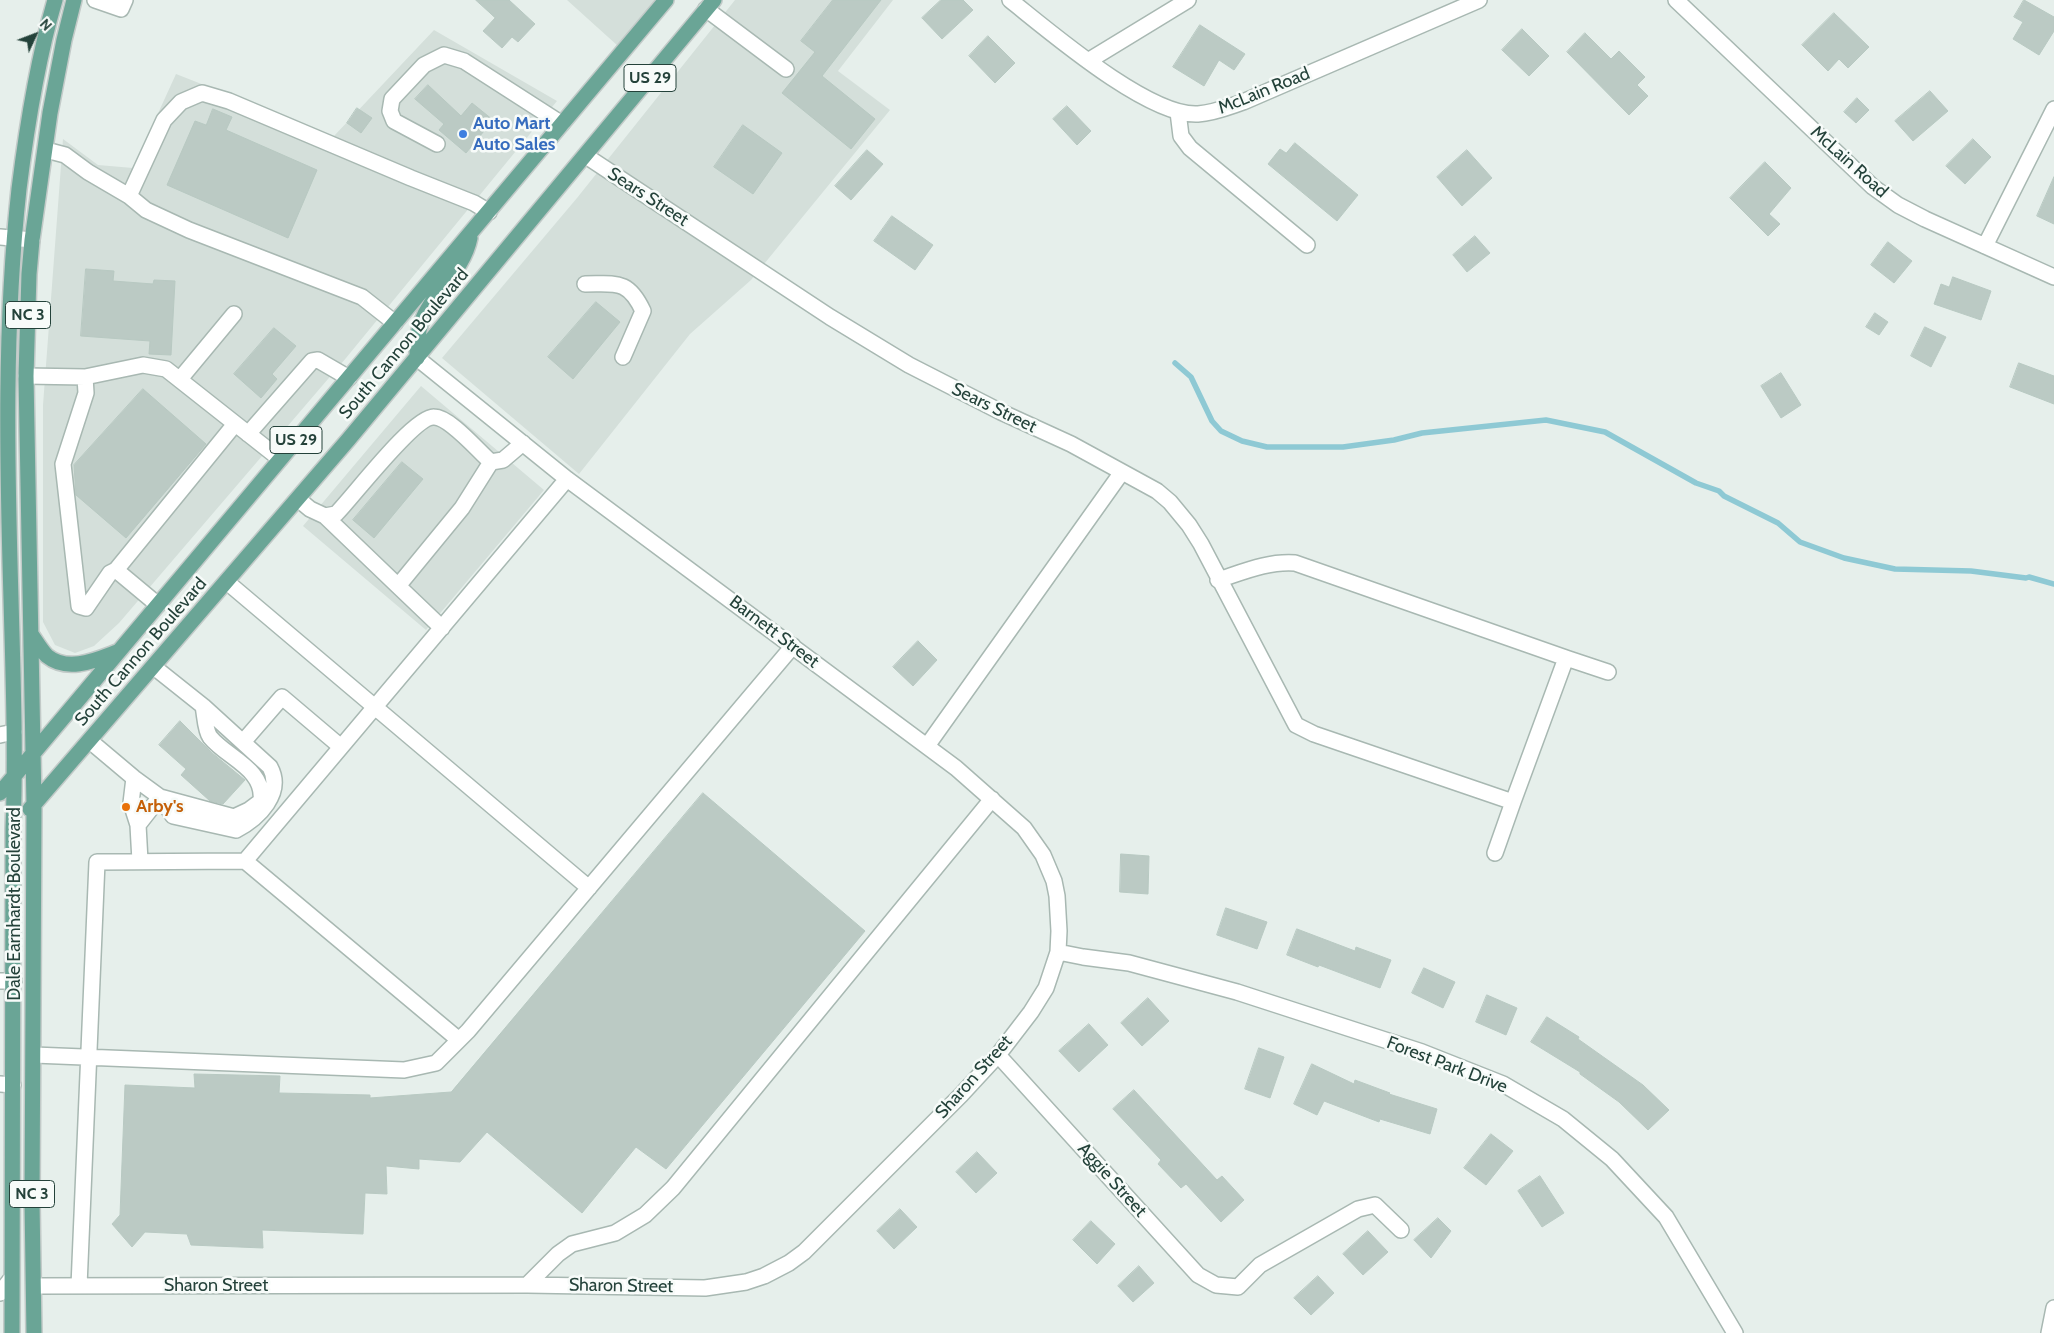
<!DOCTYPE html>
<html>
<head>
<meta charset="utf-8">
<style>
	body { margin:0 }
	#map { position:relative; width:2054px; height:1333px; overflow:hidden; background:#e6efeb; font-family:Cabin,sans-serif }
	canvas { display:block }
	.north { position:absolute; left:10px; top:10px; width:50px; height:50px; -webkit-text-stroke:4px #f7fbf9; paint-order:stroke; rotate:47deg; font-size:14px; font-weight:700; line-height:20px; text-align:center; color:#24423a }
	.north::after { content:''; display:block; margin:auto; width:18px; height:22px; background:#24423a; clip-path:polygon(50% 0,100% 100%,50% 72%,0 100%) }
</style>
</head>
<body>
<div id="map">
<canvas width="2054" height="1333"></canvas>
<div class="north">N</div>
</div>
<script>
const ctx = document.querySelector('canvas').getContext('2d');
ctx.lineJoin = 'round';
function paint(path, color) {
  ctx.fillStyle = color;
  ctx.fill(path, 'evenodd');
}
function strokePath(path, color, width, dash) {
  ctx.strokeStyle = color;
  ctx.lineWidth = width;
  ctx.lineCap = dash ? 'butt' : 'round';
  ctx.setLineDash(dash || []);
  ctx.stroke(path);
}
function write(font, color, halo, rows, align = 'center') {
  ctx.font = font + ' Cabin,sans-serif';
  ctx.lineWidth = 5;
  ctx.setLineDash([]);
  ctx.textBaseline = 'middle';
  ctx.strokeStyle = halo;
  ctx.fillStyle = color;
  for (const [text, x, y, turn = 0] of rows) {
    ctx.save();
    ctx.translate(x, y);
    ctx.rotate((+turn || 0) * Math.PI / 180);
    ctx.textAlign = isNaN(turn) ? turn : align;
    if (halo) ctx.strokeText(text, 0, 0);
    ctx.fillText(text, 0, 0);
    ctx.restore();
  }
}
paint(new Path2D(`
	M567 0H655L618 46Z
	M735 0H893L838 71 890 110 751 280 690 334 579 474 442 358 577 198Z
	M434 30 557 101 346 358 119 623 94 646 75 653 55 645 43 622V405L63 139 98 165 133 168 176 74 334 136Z
	M421 386 544 490 426 630 303 526Z`), '#d4dfda');
strokePath(new Path2D(`
	M1175 363 1191 377 1212 421 1221 431 1242 441 1267 447H1343L1394 440 1422 433 1546 420 1605 432 1696 483 1719 491 1724 496 1778 523 1800 542 1844 558 1895 569 1971 571 2026 578 2029 577 2054 584`), '#8ec9d4', 5.5);
const building = new Path2D(`
	M476 0H509L535 24 518 42 512 37 502 48 483 31 495 18Z
	M833 0H881L822 76 875 119 851 149 782 93 815 52 801 41Z
	M941 0H963L973 10 942 39 922 18Z
	M2024 0 2054 17V31L2039 55 2013 39 2023 22 2014 17Z
	M1834 13 1869 47 1848 68 1839 59 1828 71 1802 45Z
	M1200 25 1245 54 1234 70 1219 60 1204 86 1173 67Z
	M1522 29 1549 56 1529 76 1502 50Z
	M1585 33 1611 59 1619 51 1645 77 1637 85 1648 96 1629 115 1567 52Z
	M988 36 1015 63 995 83 969 56Z
	M428 85 461 116 472 103 493 120 466 153 439 130 444 124 415 99Z
	M1930 91 1948 111 1913 141 1895 121Z
	M1857 98 1869 110 1856 123 1844 112Z
	M1067 106 1091 131 1077 145 1053 119Z
	M357 108 372 118 361 133 347 123Z
	M213 109 232 117 226 130 317 170 288 238 167 185 195 121 206 125Z
	M743 125 782 153 753 194 714 167Z
	M1973 139 1991 157 1965 184 1946 166Z
	M1295 143 1358 195 1337 221 1268 164 1280 149 1286 153Z
	M867 150 883 164 851 200 835 186Z
	M1467 150 1492 178 1462 206 1437 177Z
	M1765 162 1791 188 1769 214 1780 224 1768 236 1730 198Z
	M2054 177V224L2037 216Z
	M892 216 933 245 915 270 874 241Z
	M1475 236 1490 253 1467 272 1453 255Z
	M1888 242 1912 261 1894 283 1871 265Z
	M86 269 114 271 113 281 153 284 154 280 175 281 171 355 149 354 150 341 81 336Z
	M1953 277 1991 291 1981 320 1934 304 1941 284 1949 287Z
	M596 302 620 322 573 379 548 357Z
	M1875 313 1888 322 1879 335 1866 327Z
	M1925 327 1946 337 1931 367 1911 356Z
	M274 328 296 346 272 374 277 379 261 398 234 374Z
	M2019 363 2054 376V404L2010 387Z
	M1781 373 1801 405 1781 418 1761 386Z
	M143 389 206 444 126 538 76 495 74 465Z
	M402 462 423 479 374 538 353 520Z
	M918 641 937 660 913 686 893 667Z
	M180 721 211 752 245 780 223 804 210 801 181 775 186 769 159 745Z
	M703 793 865 931 666 1169 636 1147 582 1213 487 1132 460 1162 419 1159V1169L386 1166 387 1194 365 1193 363 1234 262 1230 263 1248 191 1245 187 1234 145 1232 132 1247 112 1224 120 1215 125 1085 195 1088 194 1074 280 1076 279 1093 370 1095V1098L451 1092Z
	M1121 854 1149 856 1148 894 1120 892Z
	M1226 908 1267 922 1257 949 1217 935Z
	M1297 929 1355 951 1356 947 1391 960 1380 988 1319 965 1318 967 1287 955Z
	M1424 968 1455 982 1443 1008 1412 993Z
	M1487 995 1517 1008 1506 1035 1476 1022Z
	M1148 998 1169 1021 1142 1046 1121 1023Z
	M1547 1017 1579 1037 1578 1039 1643 1085 1669 1110 1648 1130 1619 1102 1580 1074V1072L1531 1042Z
	M1089 1024 1108 1045 1079 1072 1059 1051Z
	M1259 1048 1284 1057 1270 1098 1245 1089Z
	M1312 1064 1354 1084 1355 1080 1390 1093 1389 1094 1437 1109 1430 1134 1380 1119 1379 1122 1324 1101 1317 1115 1294 1104Z
	M1134 1090 1217 1180 1222 1176 1244 1200 1221 1222 1186 1184 1181 1188 1158 1164 1161 1160 1113 1109Z
	M1491 1134 1513 1151 1486 1185 1464 1168Z
	M977 1152 997 1173 976 1193 956 1172Z
	M1540 1176 1564 1213 1542 1227 1518 1191Z
	M900 1209 917 1227 894 1249 877 1231Z
	M1438 1218 1451 1231 1431 1258 1414 1240Z
	M1091 1221 1115 1244 1097 1264 1073 1240Z
	M1368 1231 1388 1252 1363 1275 1343 1254Z
	M1139 1266 1154 1283 1133 1302 1118 1286Z
	M1318 1276 1334 1293 1311 1315 1294 1298Z`);
paint(building, '#bbcac4');
strokePath(building, '#b8c9c2', 1);
const minor = new Path2D(`
	M95 0 121 9 125 0
	M1010 0C1049 31 1149 117 1198 114 1214 113 1228 107 1243 102L1479 0
	M1676 0 1873 187 1898 205 1925 219 2054 277
	M706 9 786 69
	M1088 61 1188 0
	M1178 112 1181 136 1190 148 1307 245
	M437 144 394 121 390 111 392 99 424 65 444 55 464 61 562 124
	M46 150 65 155 88 172 129 196 146 210 189 230 362 297 395 323
	M586 156 830 317 909 365 1001 412 1071 444 1157 491 1170 502 1189 525 1201 544 1296 725 1314 734 1513 802 1566 658 1295 563C1268 561 1243 572 1218 580
	M129 196 164 120 181 102 202 93 229 101 411 178 474 203 489 212
	M0 237 32 240
	M1985 246 2054 109
	M585 284C616 284 628 279 643 311L623 357
	M26 376 85 377 86 393 63 464 79 606 86 608 110 573 116 570 158 605
	M85 377 143 365 166 369 280 459
	M180 379 234 314
	M248 434 312 361 318 360 349 378
	M298 499 310 509 325 516 398 586 462 508 491 462
	M325 516 336 514C353 497 414 416 434 417 450 417 478 451 491 462L503 460 523 443
	M116 570 235 424
	M227 582 589 888
	M398 586 442 628
	M1566 658 1608 672
	M0 735 14 732
	M90 741 134 778 160 797 173 816 236 830C259 818 284 793 270 767L203 706 154 667
	M243 742 282 697 341 747
	M927 746 1122 472
	M134 778 131 803 138 825 160 797 234 817 249 810 261 801C265 769 227 758 210 737 205 730 205 715 203 706
	M138 825 140 861
	M1495 853 1513 802
	M245 861 459 1040
	M1058 952 1083 957 1129 963 1237 992 1422 1052 1503 1084 1563 1119 1612 1159 1666 1217 1735 1333
	M0 981H14
	M34 1055 404 1070 436 1063 468 1031 793 646
	M998 1055 1198 1275 1216 1285 1238 1287 1260 1265 1358 1209 1375 1205 1401 1230
	M0 1084 13 1085
	M527 1285 558 1254 572 1244 615 1233 645 1215 673 1188 992 799
	M34 1286 527 1285 705 1288 746 1282 764 1276 789 1263 804 1252 961 1095 998 1055 1031 1012 1046 988 1058 952 1059 931 1057 896 1054 881 1043 855 1024 828 956 768 567 479 417 358
	M79 1286 97 862 245 861 567 479
	M0 1293 11 1279
	M2049 1333 2054 1308`);
const major = new Path2D(`
	M417 358C417 346 417 334 421 323 433 291 463 272 470 238
	M31 634C36 641 41 650 47 656 68 673 96 660 117 652
	M0 793 666 0
	M30 809 348 440 714 0
	M12 1333 13 829C16 752 13 675 11 599 7 462 4 325 19 189 27 125 37 61 55 0
	M34 1333 32 1201 34 805 26 376 29 274 32 240 50 113 64 40 74 0`);
strokePath(minor, '#a8b8b2', 18);
strokePath(major, '#c2cac8', 18);
strokePath(minor, '#fff', 15);
strokePath(major, '#6aa596', 15);
for (const [x, y, r, color] of [
	[463,134,5,"#3f7fe0"],
	[126,807,5,"#e8710a"]
]) {
  const dot = new Path2D();
  dot.arc(x, y, r, 0, 2 * Math.PI);
  ctx.fillStyle = color;
  ctx.fill(dot);
  strokePath(dot, '#f7fbf9', 2);
}
for (const [x, y, w] of [
	[650,78,52],
	[28,315,45],
	[296,440,52],
	[32,1194,45]
]) {
  const box = new Path2D();
  box.roundRect(x - w / 2, y - 13.5, w, 27, 4);
  ctx.fillStyle = '#f7fbf9';
  ctx.fill(box);
  strokePath(box, '#24423a', 1);
}
write('bold 16px', '#24423a', null, [
	["US 29",650,78],
	["NC 3",28,315],
	["US 29",296,440],
	["NC 3",32,1194]
]);
write('18px', '#24423a', '#f7fbf9', [
	["McLain Road",1264,91,-22],
	["McLain Road",1849,162,42],
	["Sears Street",648,197,33],
	["South Cannon Boulevard",404,344,-50],
	["Sears Street",994,408,26],
	["Barnett Street",774,632,37],
	["South Cannon Boulevard",141,652,-49],
	["Dale Earnhardt Boulevard",15,904,-90],
	["Forest Park Drive",1447,1065,21],
	["Sharon Street",974,1077,-48],
	["Aggie Street",1112,1180,48],
	["Sharon Street",216,1286],
	["Sharon Street",621,1286,1]
]);
write('bold 18px', '#366cbe', '#f7fbf9', [
	["Auto Mart",473,124],
	["Auto Sales",473,145]
], 'left');
write('bold 18px', '#c56008', '#f7fbf9', [
	["Arby's",136,807]
], 'left');
</script>
</body>
</html>
